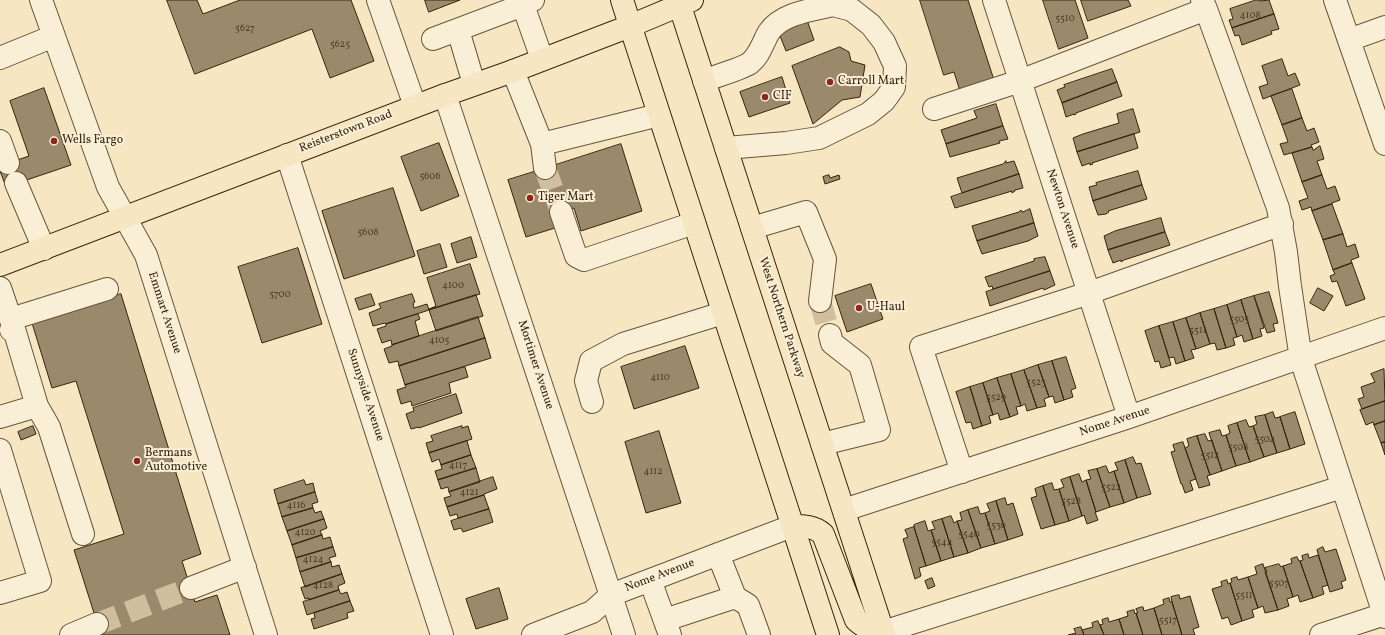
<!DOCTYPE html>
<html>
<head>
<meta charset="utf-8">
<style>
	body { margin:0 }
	canvas { display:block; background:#f6e6c2 }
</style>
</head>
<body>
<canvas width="1385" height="635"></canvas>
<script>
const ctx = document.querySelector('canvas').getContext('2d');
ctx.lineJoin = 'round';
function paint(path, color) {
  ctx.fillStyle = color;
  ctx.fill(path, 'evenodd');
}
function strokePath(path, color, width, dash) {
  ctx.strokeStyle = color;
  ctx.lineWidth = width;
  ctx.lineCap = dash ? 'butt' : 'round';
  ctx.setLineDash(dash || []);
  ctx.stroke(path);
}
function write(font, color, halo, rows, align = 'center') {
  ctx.font = font + ' Vollkorn,serif';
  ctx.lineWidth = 4;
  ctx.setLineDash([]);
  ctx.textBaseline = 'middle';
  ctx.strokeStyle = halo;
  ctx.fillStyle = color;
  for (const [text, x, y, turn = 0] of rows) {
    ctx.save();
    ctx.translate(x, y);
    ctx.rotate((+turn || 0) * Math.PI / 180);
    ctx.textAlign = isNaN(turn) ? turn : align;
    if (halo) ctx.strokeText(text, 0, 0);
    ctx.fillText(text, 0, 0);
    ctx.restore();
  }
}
const building = new Path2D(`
	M167 0H197L203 14 240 0H351L374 61 330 78 312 29 195 74Z
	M425 0H460L429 12Z
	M920 0H968L994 80 960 91 954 72 944 75Z
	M1043 0H1075L1088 38 1059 49Z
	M1081 0H1128L1131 6 1088 21Z
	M1256 0H1260V1L1269 0 1274 14 1232 28 1229 20 1233 19 1230 9Z
	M1274 14 1279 29 1271 31 1272 34 1242 45 1239 35 1235 36 1232 28Z
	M807 20 814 40 786 51 778 31Z
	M840 47 849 52 851 61 865 65 860 97 842 100 813 124 792 66Z
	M1282 59 1288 76 1295 73 1300 85 1263 99 1259 87 1268 84 1262 66Z
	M1112 69 1117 82 1062 103 1057 90 1065 87 1064 85Z
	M782 77 790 103 749 117 740 92Z
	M1117 82 1122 96 1076 113V114L1074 115V114L1066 117 1062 103Z
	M44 88 71 165 6 187 0 171V166L29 156 10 101Z
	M1292 89 1302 118 1282 125 1271 96Z
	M996 104 1003 126 946 144 941 130 977 118 974 111Z
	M1133 109 1140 132 1077 152 1073 138 1083 134 1119 123 1117 114Z
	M1302 118 1307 131 1314 128 1319 142 1311 145 1312 147 1284 155 1280 144 1288 142 1282 125Z
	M1003 126 1008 139 999 141 1000 143 950 157 946 144Z
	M1134 134 1138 148 1092 163 1093 164 1090 165V163L1082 166 1077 152Z
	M439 143 459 196 421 211 401 157Z
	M621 144 642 211 581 231 574 208 551 216 537 171Z
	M1320 146 1324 159 1317 161 1322 175 1302 182 1292 153 1312 147 1313 150Z
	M1006 161V163L1014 161 1019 174 962 193 957 178 1003 164Z
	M537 171 555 228 526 237 508 180Z
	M1138 171 1142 185 1093 201 1089 187 1097 185 1096 183Z
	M1019 174 1023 188 1015 190V191L1012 193V191L955 208 951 197Z
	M829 175 830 178 839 175 840 179 825 184 823 177Z
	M1322 175 1327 189 1335 186 1340 200 1332 203V204L1312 211 1311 207 1302 210 1299 201 1308 198 1302 182Z
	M1142 185 1147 199 1108 211 1109 212 1106 214 1098 215 1093 201Z
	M393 188 415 256 344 279 322 211Z
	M1332 204 1343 234 1323 240 1312 211Z
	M1030 209 1034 223 977 241 972 226 1019 212 1021 210 1022 212Z
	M1161 218 1165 232 1108 250 1104 236 1115 231Z
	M1034 223 1038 236 1028 241 982 254 977 241Z
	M1165 232 1170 245 1124 260 1121 262V260L1113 263 1108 250Z
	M1343 234 1347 247 1355 244 1359 257 1351 260 1352 263 1333 270 1323 240Z
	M471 237 477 257 457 263 451 244Z
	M440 244 447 267 424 274 417 251Z
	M298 248 322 324 262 343 238 267Z
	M1045 257 1050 271 993 289 992 286 989 287 985 277 1034 261V259Z
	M1352 263 1365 299 1346 306 1337 281 1332 282 1330 276 1335 274 1333 270Z
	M470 264 480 294 429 310V309L436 306 427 278Z
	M1050 271 1055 285 1044 290 1043 288 990 306 986 292Z
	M871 284 883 319 847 332 835 296Z
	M1318 288 1333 296 1324 311 1310 303Z
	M1269 292 1278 323 1273 324 1275 331 1267 333 1254 296Z
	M121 294 201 554 182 561 195 602 217 595 230 635H101L74 550 124 534 76 381 52 388 32 323Z
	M371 294 375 305 359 310 355 299Z
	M412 294 415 302 413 303 414 308 427 304 429 310 386 324 385 323 373 326 369 313 381 308 379 304Z
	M476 295 483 316 436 331 429 310Z
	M1254 296 1264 328 1260 329 1262 336 1253 339 1241 300Z
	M1241 300 1253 339 1244 342 1242 335 1237 337 1227 305Z
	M1227 305 1237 337 1233 338 1235 345 1226 348 1214 309Z
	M1214 309 1226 348 1217 350 1215 343 1210 344 1200 313Z
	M1200 313 1210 344 1196 349 1186 318Z
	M418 314 420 319 415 321 419 336 392 345 391 340 382 343 377 329 386 326V324Z
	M478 317 485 338 399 366 398 361 389 363 384 349 392 346V345Z
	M1186 318 1196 349 1191 350 1194 358 1185 361 1173 322Z
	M1173 322 1185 361 1176 364 1174 357 1169 358 1159 326Z
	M1159 326 1171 365 1161 368 1159 361 1155 362 1145 331Z
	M485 338 491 358 405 385 399 366Z
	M685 346 699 388 634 409 621 367Z
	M1066 357 1076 388 1071 390 1073 397 1064 400 1052 361Z
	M1052 361 1064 400 1055 403 1053 396 1049 397 1038 365Z
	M1038 365 1049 397 1044 399 1046 406 1037 408 1024 370Z
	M465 367 468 377 449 383 451 393 412 406 411 401 401 404 397 390 406 387 405 385Z
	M1384 369 1385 401 1362 409 1358 399 1364 397 1361 387 1375 382 1371 374Z
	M1024 370 1037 408 1027 411 1025 404 1021 406 1011 374Z
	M1011 374 1021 406 1016 407 1018 414 1010 417 997 378Z
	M997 378 1010 417 1000 420 998 413 993 415 983 383Z
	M983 383 993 415 989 416 991 423 982 426 970 387Z
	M970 387 982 426 973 429 971 422 966 423 956 392Z
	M456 394 462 413 419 428V427L411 429 406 414 414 411 413 408Z
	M1385 401V421L1374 425 1373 422 1366 425 1360 410Z
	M1273 412 1275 418 1280 417 1290 449 1277 453 1265 415Z
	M1295 412 1305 444 1290 449 1280 417Z
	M1265 415 1277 453 1264 457 1253 426 1257 424 1255 417Z
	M1246 420 1249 427 1253 426 1264 457 1250 462 1237 423Z
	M1385 421V442L1381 443 1374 425Z
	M1237 423 1250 462 1236 466 1226 435 1230 433 1228 426Z
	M33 426 36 434 21 440 18 432Z
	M462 426V428L468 426 472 439 429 453 426 443 433 441 431 436Z
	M1220 430 1222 436 1226 435 1236 466 1222 471 1209 433Z
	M659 431 681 503 646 513 625 442Z
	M1205 434 1208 441 1212 440 1222 471 1210 475 1197 436Z
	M1197 436 1210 475 1207 476 1210 485 1199 488 1185 448 1189 446 1187 439Z
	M467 441 471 455 441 465 439 459 432 462 429 453Z
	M1183 442 1196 479 1190 481 1193 490 1185 493 1182 484H1181L1171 452 1175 451 1173 445Z
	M1385 442V455L1381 443Z
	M471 455 476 468 438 480 435 471 442 469 441 465Z
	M1133 457 1136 464 1141 463 1151 494 1137 498 1125 460Z
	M1125 460 1137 498 1124 503 1114 471 1118 470 1115 463Z
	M1106 466 1109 473 1114 471 1124 503 1110 507 1097 469Z
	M476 468 480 482 449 492 448 487 441 489 438 480Z
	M1097 469 1110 507 1096 512 1086 480 1091 479 1088 471Z
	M1079 474 1082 482 1086 480 1096 512H1095L1098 520 1087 524 1084 515 1082 516 1070 477Z
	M493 477 497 489 484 494V495L447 507 444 498 451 496 449 492Z
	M1070 477 1082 516 1069 521 1059 489 1064 487 1061 480Z
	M304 480 306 485 313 483 315 492 278 504 274 490Z
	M1052 483 1054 490 1059 489 1069 521 1055 525 1043 486Z
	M1043 486 1055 525 1041 529 1031 498 1037 496 1035 489Z
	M315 492 318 502 312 504 313 508 282 517 278 504Z
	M484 495 489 509 458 518 457 514 450 516 447 507Z
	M1005 498 1007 505 1013 503 1023 535 1008 540 996 501Z
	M996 501 1008 540 995 544 985 513 990 511 987 504Z
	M978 507 980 514 985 513 995 544 981 548 968 510Z
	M313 508 315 513 321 511 324 519 287 531 282 517Z
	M489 509 493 522 463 532 461 528 454 530 451 521Z
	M968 510 981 548 968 553 957 521 962 520 960 513Z
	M951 516 954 523 957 521 968 553 954 557 942 519Z
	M324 519 327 528 320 531 322 535 292 545 287 531Z
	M942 519 954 557 941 561 931 530 935 529 932 522Z
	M925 521 928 531 931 530 941 561 926 566 914 527V525Z
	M914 527 926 566 919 568 921 576 915 579 903 539 908 537 905 530Z
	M322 535 323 539 330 537 333 547 296 558 292 545Z
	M333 547 336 556 329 558 331 562 300 572 296 558Z
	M1323 547 1325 552 1336 549 1346 580 1341 582 1343 588 1330 592 1317 550Z
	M1308 554 1309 558 1318 555 1328 585 1322 587 1324 594 1313 598 1300 561 1303 560 1302 556Z
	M1297 557 1299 561H1300L1313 598 1300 602 1298 595 1293 597 1283 566 1292 563 1291 559Z
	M331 562 332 567 339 565 342 574 305 587 300 572Z
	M1263 564 1278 610 1265 613 1263 606 1258 608 1248 577 1257 574 1255 567Z
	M1279 564 1281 567 1283 566 1293 597 1287 599 1289 606 1278 610 1265 572H1267L1265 568Z
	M342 574 345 583 338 586 339 590 309 600V598L305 599 301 588Z
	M1237 577 1238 580 1248 577 1258 608 1252 610 1254 617 1242 621 1230 583 1232 582 1231 579Z
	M932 578 935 586 928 589 925 581Z
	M1227 580 1228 584 1230 583 1242 621 1231 625 1228 617 1222 619 1212 589 1222 586 1221 582Z
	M499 588 508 619 476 629 466 599Z
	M339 590 341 594 347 592 350 601 307 615 303 602Z
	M1179 595 1180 599 1190 596 1199 627 1193 629 1195 635H1182L1172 602 1171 597Z
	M1169 598 1170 602H1172L1182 635H1162L1154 608 1164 604 1163 600Z
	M350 601 354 611 347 613 348 618 314 629 311 619 315 618 314 613Z
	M1143 607 1144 611 1154 608 1162 635H1143L1136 613H1138L1136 609Z
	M1134 610 1135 614 1136 613 1143 635H1124L1119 619 1128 616 1127 612Z
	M1108 618 1109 622 1119 619 1124 635H1104L1100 625 1103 624 1102 620Z
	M1098 621 1104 635H1084L1082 630 1093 627 1092 623Z
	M1081 627 1084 635H1068L1076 633 1074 629Z`);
paint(building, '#9b896b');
strokePath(building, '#38240c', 1);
strokePath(new Path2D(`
	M545 168 561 212
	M820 301 830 335
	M97 624 191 588`), '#d0bf9e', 22, [22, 11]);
const minor = new Path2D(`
	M41 0 108 187 146 255 266 635
	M378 0 415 106
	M994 0 1129 417
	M1335 0 1385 144
	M523 5 542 59
	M1206 9 1278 208 1286 252 1290 286 1301 359 1385 617
	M458 30 474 84
	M433 39 523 5 533 0
	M1349 40 1385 27
	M0 58 54 36
	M513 71 542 144 659 115
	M704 81C713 77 744 68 750 63 760 55 763 42 769 32 782 13 812 10 833 5
	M445 95 624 635
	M934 109 1020 81 1206 9 1202 0
	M0 141 8 163
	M542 144 545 168
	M726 148 786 143 819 138 868 114 884 101 894 87 895 66 884 42 871 25 852 10 833 5 831 0
	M287 155 442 635
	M16 183 44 249
	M561 212 576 256 584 260 694 223
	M752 228 806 212 825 259 820 301
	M0 288 14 329 11 330
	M11 319 107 289
	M592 402 586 381 591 361 623 344 723 313
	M37 406 49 427 83 534
	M0 417 37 406 14 329
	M822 444 879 430 860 365 832 343 830 335
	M0 450 40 581 0 593
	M962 472 921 347 1089 293 1282 224
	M844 510 1129 417 1385 328
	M718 554 735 597 748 605 759 635
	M650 580 670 635
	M191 588 245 567
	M665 620 735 597
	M883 632 1342 487
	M71 635 97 624
	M533 635 592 612 611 595 792 526
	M1321 635 1385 614`);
const major = new Path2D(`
	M622 0 828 635
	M678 0 884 635
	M0 265 445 95 513 71 630 26 692 0
	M792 526C804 526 814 526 823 534L856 620C865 628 872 631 883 632`);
strokePath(minor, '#68543a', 24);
strokePath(major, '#38240c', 24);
strokePath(minor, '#f9efd7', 22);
strokePath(major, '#f6e6c2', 22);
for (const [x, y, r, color] of [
	[830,82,4,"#8f2418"],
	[765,97,4,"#8f2418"],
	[54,141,4,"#8f2418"],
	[530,198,4,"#8f2418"],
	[859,308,4,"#8f2418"],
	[137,461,4,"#8f2418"]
]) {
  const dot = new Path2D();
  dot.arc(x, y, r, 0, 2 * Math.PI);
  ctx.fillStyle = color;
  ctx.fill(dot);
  strokePath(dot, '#f9efd7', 1.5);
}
write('10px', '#513d24', null, [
	["4108",1250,16],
	["5510",1065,19],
	["5627",245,29],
	["5625",340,45],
	["5606",430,177],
	["5608",368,233],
	["4100",453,286],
	["5700",280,295],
	["5505",1239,320],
	["5511",1198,331],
	["4105",439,341],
	["4110",660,378],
	["5523",1036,383],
	["5529",996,398],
	["5504",1265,440],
	["5508",1238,448],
	["5512",1210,456],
	["4117",458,466],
	["4112",653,472],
	["5522",1111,488],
	["4121",469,493],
	["5528",1071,502],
	["4116",296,506],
	["5536",996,526],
	["4120",305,533],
	["5540",969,535],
	["5544",942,543],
	["4124",313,560],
	["5507",1279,584],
	["4128",323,586],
	["5511",1244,596],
	["5517",1168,621]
]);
write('12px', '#38240c', '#f9efd7', [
	["Carroll Mart",838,82],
	["CIF",773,97],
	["Wells Fargo",62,141],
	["Tiger Mart",538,198],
	["U-Haul",867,308],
	["Bermans",145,454],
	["Automotive",145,468]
], 'left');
write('12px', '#38240c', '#f9efd7', [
	["Reisterstown Road",346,132,-21],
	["Newton Avenue",1062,209,72],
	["Emmart Avenue",164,313,72],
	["West Northern Parkway",781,318,72],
	["Mortimer Avenue",535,365,72],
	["Sunnyside Avenue",365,395,72],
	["Nome Avenue",1115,422,-18],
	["Nome Avenue",660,576,-21]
]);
</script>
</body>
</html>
